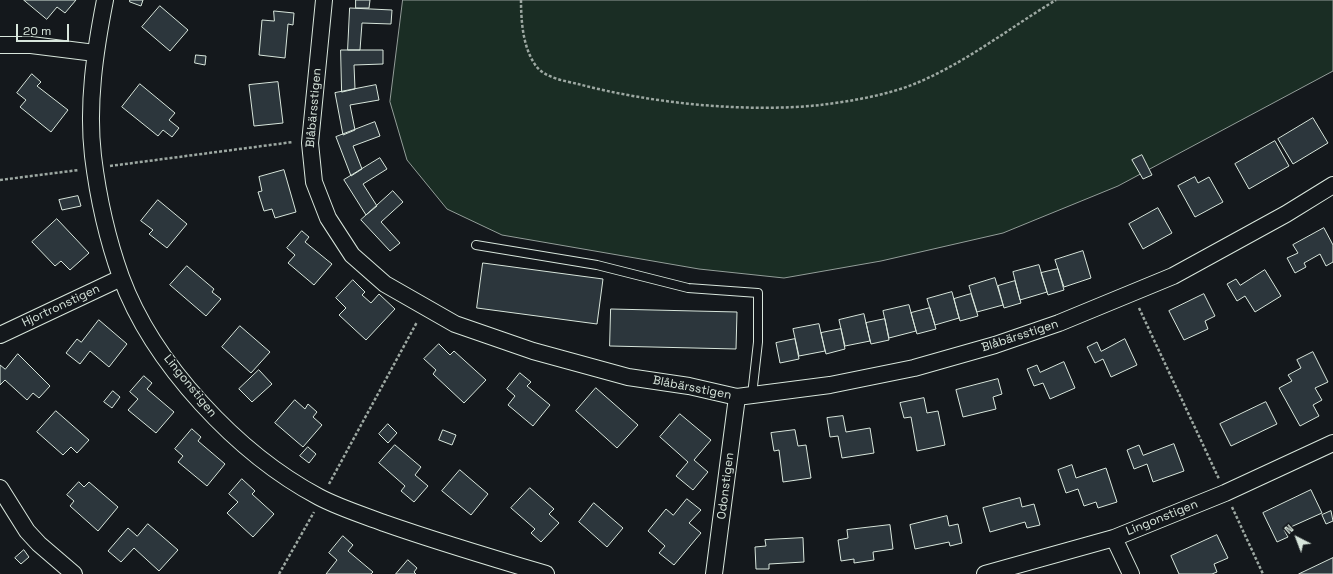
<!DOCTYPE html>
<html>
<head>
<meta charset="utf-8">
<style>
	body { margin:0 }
	#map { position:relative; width:1333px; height:574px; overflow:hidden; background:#14181c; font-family:"Space Grotesk",sans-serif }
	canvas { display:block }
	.north { position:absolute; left:1277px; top:518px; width:40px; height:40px; -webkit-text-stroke:3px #14181c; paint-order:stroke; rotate:318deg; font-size:11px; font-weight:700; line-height:16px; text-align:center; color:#d8e6dc }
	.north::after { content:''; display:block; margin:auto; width:14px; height:18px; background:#d8e6dc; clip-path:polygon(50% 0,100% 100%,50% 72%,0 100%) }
	.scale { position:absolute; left:16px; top:24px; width:53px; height:18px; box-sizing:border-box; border:2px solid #d8e6dc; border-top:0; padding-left:5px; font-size:12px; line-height:14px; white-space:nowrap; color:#d8e6dc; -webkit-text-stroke:3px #14181c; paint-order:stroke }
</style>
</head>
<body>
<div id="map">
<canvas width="1333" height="574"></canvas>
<div class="north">N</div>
<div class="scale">20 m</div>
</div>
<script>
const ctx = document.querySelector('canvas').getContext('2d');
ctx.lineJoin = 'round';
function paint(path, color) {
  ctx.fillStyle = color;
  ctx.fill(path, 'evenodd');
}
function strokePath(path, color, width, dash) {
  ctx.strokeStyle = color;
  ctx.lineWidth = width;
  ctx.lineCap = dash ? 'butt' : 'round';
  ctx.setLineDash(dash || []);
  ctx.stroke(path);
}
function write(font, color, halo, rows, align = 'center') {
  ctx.font = font + ' "Space Grotesk",sans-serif';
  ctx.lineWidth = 3;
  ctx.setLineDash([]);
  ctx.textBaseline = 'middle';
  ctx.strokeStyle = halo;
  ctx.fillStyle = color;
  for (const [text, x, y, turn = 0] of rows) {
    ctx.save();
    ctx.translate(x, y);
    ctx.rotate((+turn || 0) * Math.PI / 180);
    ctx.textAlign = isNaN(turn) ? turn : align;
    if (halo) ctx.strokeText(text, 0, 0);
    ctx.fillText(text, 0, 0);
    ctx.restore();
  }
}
const green = new Path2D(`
	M403 0H1333V71L1118 186 1003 233 881 261 784 278 699 269 502 235 447 209 407 160 390 102Z`);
paint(green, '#1a2d24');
strokePath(green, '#939e99', 1);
const building = new Path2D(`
	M24 0H76L65 13 57 7 47 19Z
	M130 0H143L141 6 130 2Z
	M356 0H370L369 8H356Z
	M160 6 188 30 170 51 142 27Z
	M350 8 392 10 391 24 362 23 360 50H348Z
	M274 11 294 13 293 25 288 24 285 58 259 55 262 20 274 21Z
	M341 50H383V64L354 65 355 89 342 92Z
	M196 55 206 56 205 65 195 63Z
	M32 74 41 82 37 86 68 110 51 132 20 107 26 100 17 93Z
	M278 82 283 123 254 126 249 85Z
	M140 84 175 113 169 120 179 128 172 137 163 130 158 136 122 107Z
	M376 85 379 100 350 105 355 130 343 135 335 93Z
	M1313 118 1328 143 1293 164 1278 139Z
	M375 122 380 136 353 146 362 169 351 176 336 137Z
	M1275 141 1289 166 1249 189 1235 164Z
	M1142 155 1152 175 1143 179 1132 160Z
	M380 158 387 169 363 184 377 206 366 215 344 180Z
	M284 170 296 212 275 218 272 209 264 211 258 192 262 191 259 177Z
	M1195 177 1198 183 1209 177 1223 202 1195 217 1178 186Z
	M393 191 403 202 381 222 400 243 390 251 361 220Z
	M78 196 81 206 62 210 59 200Z
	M158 200 187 224 167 248 149 234 153 230 141 221Z
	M1158 208 1172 233 1143 249 1129 224Z
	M57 219 89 253 70 270 61 261 55 266 32 242Z
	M1324 228 1333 245V262L1326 266 1320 254 1304 263 1306 267 1295 273 1287 258 1298 253 1293 245Z
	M302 231 309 237 305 242 332 264 314 285 288 263 295 255 287 248Z
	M1083 251 1091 278 1064 287 1055 260Z
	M483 263 603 279 597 324 477 308Z
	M1039 265 1047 292 1020 300 1013 272Z
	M187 266 214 289 212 292 221 299 206 316 170 285Z
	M1058 269 1064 290 1048 295 1041 273Z
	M1265 270 1281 296 1255 312 1245 296 1237 301 1227 284 1236 279 1240 285Z
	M995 278 1003 305 977 312 969 286Z
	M353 280 365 292 362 295 371 303 379 294 395 309 366 340 339 315 346 308 336 298Z
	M1015 281 1021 303 1004 308 998 286Z
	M952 292 959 318 935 325 927 299Z
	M971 294 978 316 960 321 954 299Z
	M1204 294 1215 316 1205 321 1208 329 1184 340 1169 311Z
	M909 305 916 331 889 338 883 311Z
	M930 308 936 329 917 334 911 313Z
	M611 309 737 312 736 349 610 346Z
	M864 314 870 341 845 346 839 320Z
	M885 319 889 340 871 344 866 323Z
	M99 320 127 344 109 367 90 351 80 364 66 353 77 339 81 342Z
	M819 324 825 351 799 356 793 329Z
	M240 326 270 352 251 373 222 347Z
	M841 329 845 349 826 354 821 333Z
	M795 339 799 359 780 363 776 343Z
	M1125 339 1137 365 1111 377 1103 359 1095 363 1087 347 1097 342 1101 351Z
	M439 344 450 355 454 351 486 380 464 403 433 374 436 370 424 359Z
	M1313 352 1328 382 1315 388 1322 400 1313 405 1319 416 1300 426 1279 388 1292 381 1288 375 1301 368 1297 360Z
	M18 354 50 386 39 398 33 393 27 400 5 380 0 385V365L5 369Z
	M1064 362 1075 388 1050 399 1043 383 1034 386 1027 369 1037 365 1040 372Z
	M259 370 272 384 252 402 239 389Z
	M520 373 531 382 527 386 550 405 533 426 508 405 515 396 507 389Z
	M144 376 152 383 147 389 174 412 156 433 128 410 138 399 130 392Z
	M998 379 1002 394 993 397 996 409 963 417 956 390Z
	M596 388 638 425 617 448 576 411Z
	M113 391 120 397 112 408 104 402Z
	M924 398 927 413 938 411 945 445 917 451 911 417 904 418 900 403Z
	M295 400 305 409 308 404 317 412 313 417 322 425 303 447 275 423Z
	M1266 402 1277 424 1231 446 1220 424Z
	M56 411 89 440 77 453 71 447 63 455 37 432Z
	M680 414 711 440 694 460 708 472 693 490 676 476 688 462 660 437Z
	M843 416 846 432 870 428 874 453 842 458 838 436 830 437 827 418Z
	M388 424 397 433 388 443 379 434Z
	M192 429 201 437 198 441 225 464 207 486 178 462 183 456 175 449Z
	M443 430 456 435 452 445 439 440Z
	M795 430 798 446 806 445 811 478 783 482 779 450 774 451 771 433Z
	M1174 444 1184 471 1153 482 1147 464 1134 469 1127 450 1139 445 1143 455Z
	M395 445 421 467 415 475 428 486 414 502 401 491 405 486 379 463Z
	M308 447 316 454 309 463 300 456Z
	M1072 465 1076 478 1106 468 1117 502 1098 508 1096 502 1084 506 1078 489 1066 493 1058 470Z
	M460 470 488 494 471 515 442 491Z
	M242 479 255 491 252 494 274 514 253 537 227 513 238 502 229 494Z
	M79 482 84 487 89 482 118 507 98 531 70 506 74 501 67 495Z
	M530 488 554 509 549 514 559 523 541 542 531 533 535 529 511 508Z
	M1311 490 1322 513 1284 530 1288 537 1277 542 1263 513Z
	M1020 498 1022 507 1034 504 1040 525 1027 528 1025 522 990 532 983 508Z
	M687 499 701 510 689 523 701 533 674 565 659 553 665 546 648 531 666 509 673 515Z
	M594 503 623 528 607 547 579 522Z
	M1331 511 1333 521 1326 524 1322 515Z
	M947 516 949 526 958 524 962 543 950 546 949 542 915 549 910 525Z
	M148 524 178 550 159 571 134 548 121 562 108 551 128 528 137 536Z
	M890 525 893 549 873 552 874 560 854 563V559L841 561 838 540 848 538 847 530Z
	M1217 535 1228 558 1214 564 1217 572 1212 574H1179L1171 556Z
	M343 536 353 545 348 551 373 572 371 574H326L337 560 329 553Z
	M803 538 804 562 769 564V569H756L755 547 766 546 765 540Z
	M24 550 29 557 21 564 15 558Z
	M1333 558V574H1299Z
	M408 560 417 568 414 572 416 574H396Z`);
paint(building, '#2c363c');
strokePath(building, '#d8e6dc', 1);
const service = new Path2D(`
	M476 245 597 265 688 288 758 293V342L752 395`);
const minor = new Path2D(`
	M105 0C95 51 87 104 93 156 98 197 107 238 121 277 153 364 238 454 319 497 340 508 363 515 384 523 438 542 492 558 546 574
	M324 0 310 143 314 182 328 218 352 255 385 284 455 324 533 351 628 377 689 386 737 397 830 385 914 368 995 345 1059 323 1173 276 1286 214 1333 185
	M0 45H31L95 53
	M0 335 121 278
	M0 488 27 531 39 544 74 574
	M1114 538 1131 574
	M714 574 737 397
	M985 574 1114 538 1225 493 1333 443`);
strokePath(service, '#d8e6dc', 10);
strokePath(minor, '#d8e6dc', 18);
strokePath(new Path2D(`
	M521 0C521 22 523 48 536 66 545 78 565 81 578 84 650 103 745 113 820 105 852 101 889 95 919 82 968 61 1011 27 1056 0
	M110 166 293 142
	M0 180 79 170
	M1139 308 1219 479
	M329 484 417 322
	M1232 507 1263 574
	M279 574 314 512`), '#9da8a2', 2.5, [3, 2]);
strokePath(service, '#14181c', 8);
strokePath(minor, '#14181c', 16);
write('12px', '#d8e6dc', '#14181c', [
	["Blåbärsstigen",314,108,-85],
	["Hjortronstigen",61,306,-25],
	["Blåbärsstigen",1020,336,-18],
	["Lingonstigen",190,386,51],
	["Blåbärsstigen",692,388,11],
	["Odonstigen",726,486,-83],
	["Lingonstigen",1162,518,-22]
]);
</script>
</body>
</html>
